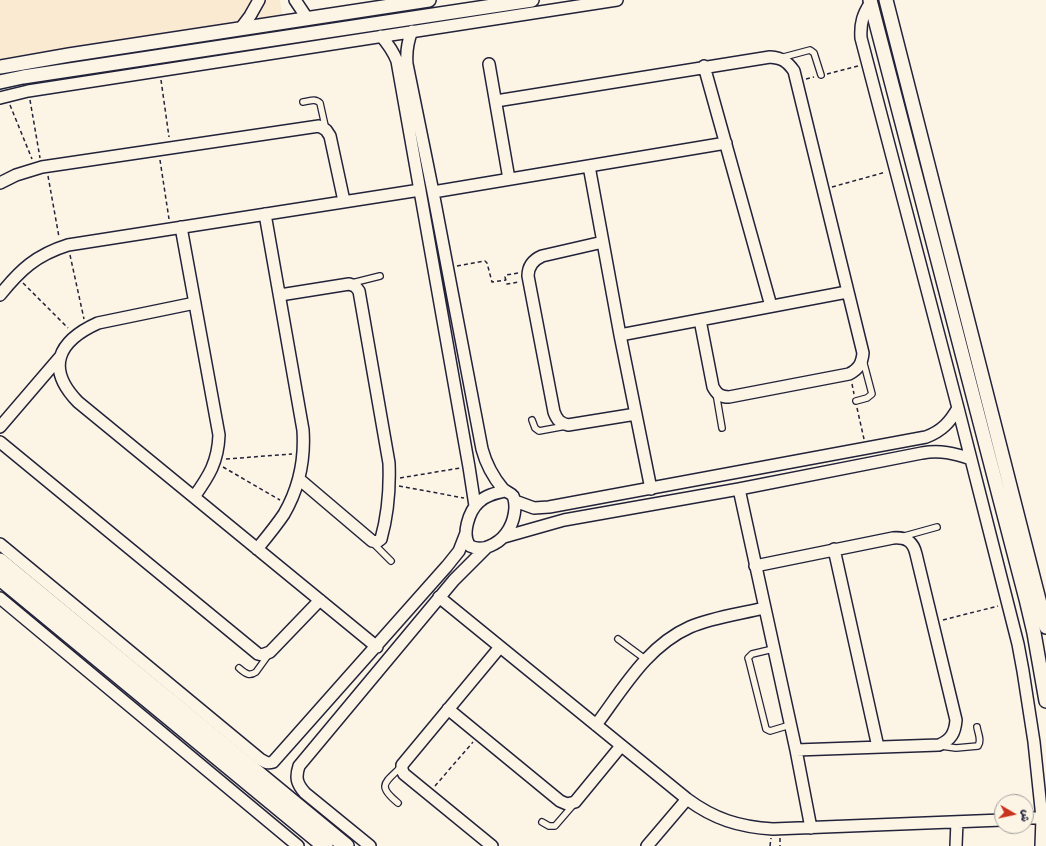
<!DOCTYPE html>
<html>
<head>
<meta charset="utf-8">
<style>
	body { margin:0 }
	#map { position:relative; width:1046px; height:846px; overflow:hidden; background:#fcf5e5; font-family:Pangolin,"Playpen Sans Arabic",sans-serif }
	canvas { display:block }
	.north { position:absolute; left:994px; top:794px; width:40px; height:40px; box-sizing:border-box; background:#fcf5e5; border:1px solid #a5a1a1; border-radius:50%; rotate:99deg; font-size:11px; font-weight:700; line-height:16px; text-align:center; color:#22223b }
	.north::after { content:''; display:block; margin:auto; width:14px; height:18px; background:#c8321e; clip-path:polygon(50% 0,100% 100%,50% 72%,0 100%) }
</style>
</head>
<body>
<div id="map">
<canvas width="1046" height="846"></canvas>
<div class="north">ش</div>
</div>
<script>
const ctx = document.querySelector('canvas').getContext('2d');
ctx.lineJoin = 'round';
function paint(path, color) {
  ctx.fillStyle = color;
  ctx.fill(path, 'evenodd');
}
function strokePath(path, color, width, dash) {
  ctx.strokeStyle = color;
  ctx.lineWidth = width;
  ctx.lineCap = dash ? 'butt' : 'round';
  ctx.setLineDash(dash || []);
  ctx.stroke(path);
}
paint(new Path2D(`
	M0 0H280L285 30 40 67 0 75Z`), '#faead2');
const service = new Path2D(`
	M780 58 810 50 814 53 821 75
	M303 102C310 101 315 98 320 103L326 130
	M352 283 380 276
	M716 393 722 428
	M856 401 867 398 872 394 863 360
	M532 420 535 428 539 431 566 426
	M901 537 937 527
	M373 543 391 561
	M618 639 645 659
	M773 649 752 654 748 658 749 661 766 729 770 731 790 725
	M239 668C245 673 249 677 256 672L269 654
	M941 746 956 748 978 746C982 740 978 734 977 727
	M398 803C376 785 385 783 402 766
	M542 822 549 826H555L574 804`);
const minor = new Path2D(`
	M295 0 307 18
	M871 2C863 14 860 23 861 38L958 408 1018 644 1023 671 1034 742 1042 818 1041 846
	M241 28 250 16 259 0
	M412 31C407 43 406 52 407 64L433 192 482 449C486 464 493 477 503 489 506 492 511 493 513 496 515 500 515 504 515 508 514 523 507 537 494 544 487 548 478 550 470 546 461 535 469 511 479 502 486 495 496 493 505 491
	M381 36C388 44 393 51 397 61L469 467 475 506
	M489 64 509 179
	M704 66 771 306
	M0 98 28 91 617 0
	M496 101 770 57C782 58 787 61 794 71L863 353C862 363 859 369 849 374L729 397C720 397 717 394 713 387L700 320
	M589 166 620 335 651 489
	M0 183 16 175 42 167 319 126 326 130 330 136 344 201
	M433 192 726 143
	M181 227 219 435C218 462 209 476 194 497
	M603 242 542 256C533 260 528 266 528 276L554 412C557 420 560 423 568 425L636 414
	M0 295C20 270 36 255 68 245L420 190
	M280 295 349 284 355 286 359 291 389 463C390 489 388 514 381 539L377 542 372 541 299 479
	M195 303 98 323C58 341 45 368 78 402L377 647
	M620 335 847 292
	M0 427 60 357
	M0 442 258 654 262 655 270 652 320 600
	M739 489 796 750 811 828
	M515 501 534 508 549 507 926 437C942 431 950 422 958 408
	M504 537 564 520 739 489 922 453C940 450 954 453 971 459
	M0 544 260 759C265 762 267 764 273 762L447 566 459 551 466 533
	M257 549C266 538 276 526 284 514 299 488 305 459 303 430L265 214
	M834 549 878 747
	M755 566 893 538C906 537 913 541 916 554L956 720C955 733 951 740 939 745L796 750
	M439 597 687 799C714 819 739 827 773 829L1002 820
	M0 598 298 846
	M448 709 560 801 567 804 575 802 621 746
	M596 725C623 689 647 646 690 627 713 617 740 614 764 608
	M1026 818H1042
	M370 846 305 793C297 784 295 778 299 766L454 580 487 547
	M492 846 404 774 402 770V765L500 647
	M647 846 687 799
	M956 846 957 822`);
const tertiary = new Path2D(`
	M870 0 1026 599 1034 633 1046 701
	M886 0 1046 627
	M0 67 69 55 429 0
	M0 82 23 77 532 0`);
const secondary = new Path2D(`
	M0 561 346 846
	M0 578 325 846`);
strokePath(service, '#22223b', 8);
strokePath(minor, '#22223b', 14);
strokePath(tertiary, '#22223b', 16);
strokePath(secondary, '#22223b', 18);
strokePath(new Path2D(`
	M827 74 858 66
	M806 79 814 77
	M161 80 169 137
	M30 100 40 158
	M10 105 32 159
	M160 160 169 219
	M48 176 59 237
	M832 187 886 172
	M70 255 84 319
	M457 266 485 261 487 263 492 282 506 280
	M518 273 506 275 505 277 507 284 519 282
	M23 283 68 328
	M852 384 854 394
	M857 408 864 439
	M226 459 292 454
	M223 467 280 500
	M400 478 460 468
	M399 486 464 498
	M943 620 998 606
	M435 786 473 742
	M780 838V846
	M770 846 771 838`), '#22223b', 1.5, [4, 3]);
strokePath(service, '#fcf5e5', 5.5);
strokePath(minor, '#fcf5e5', 11);
strokePath(tertiary, '#fcf5e5', 13);
strokePath(secondary, '#fcf5e5', 15);
</script>
</body>
</html>
